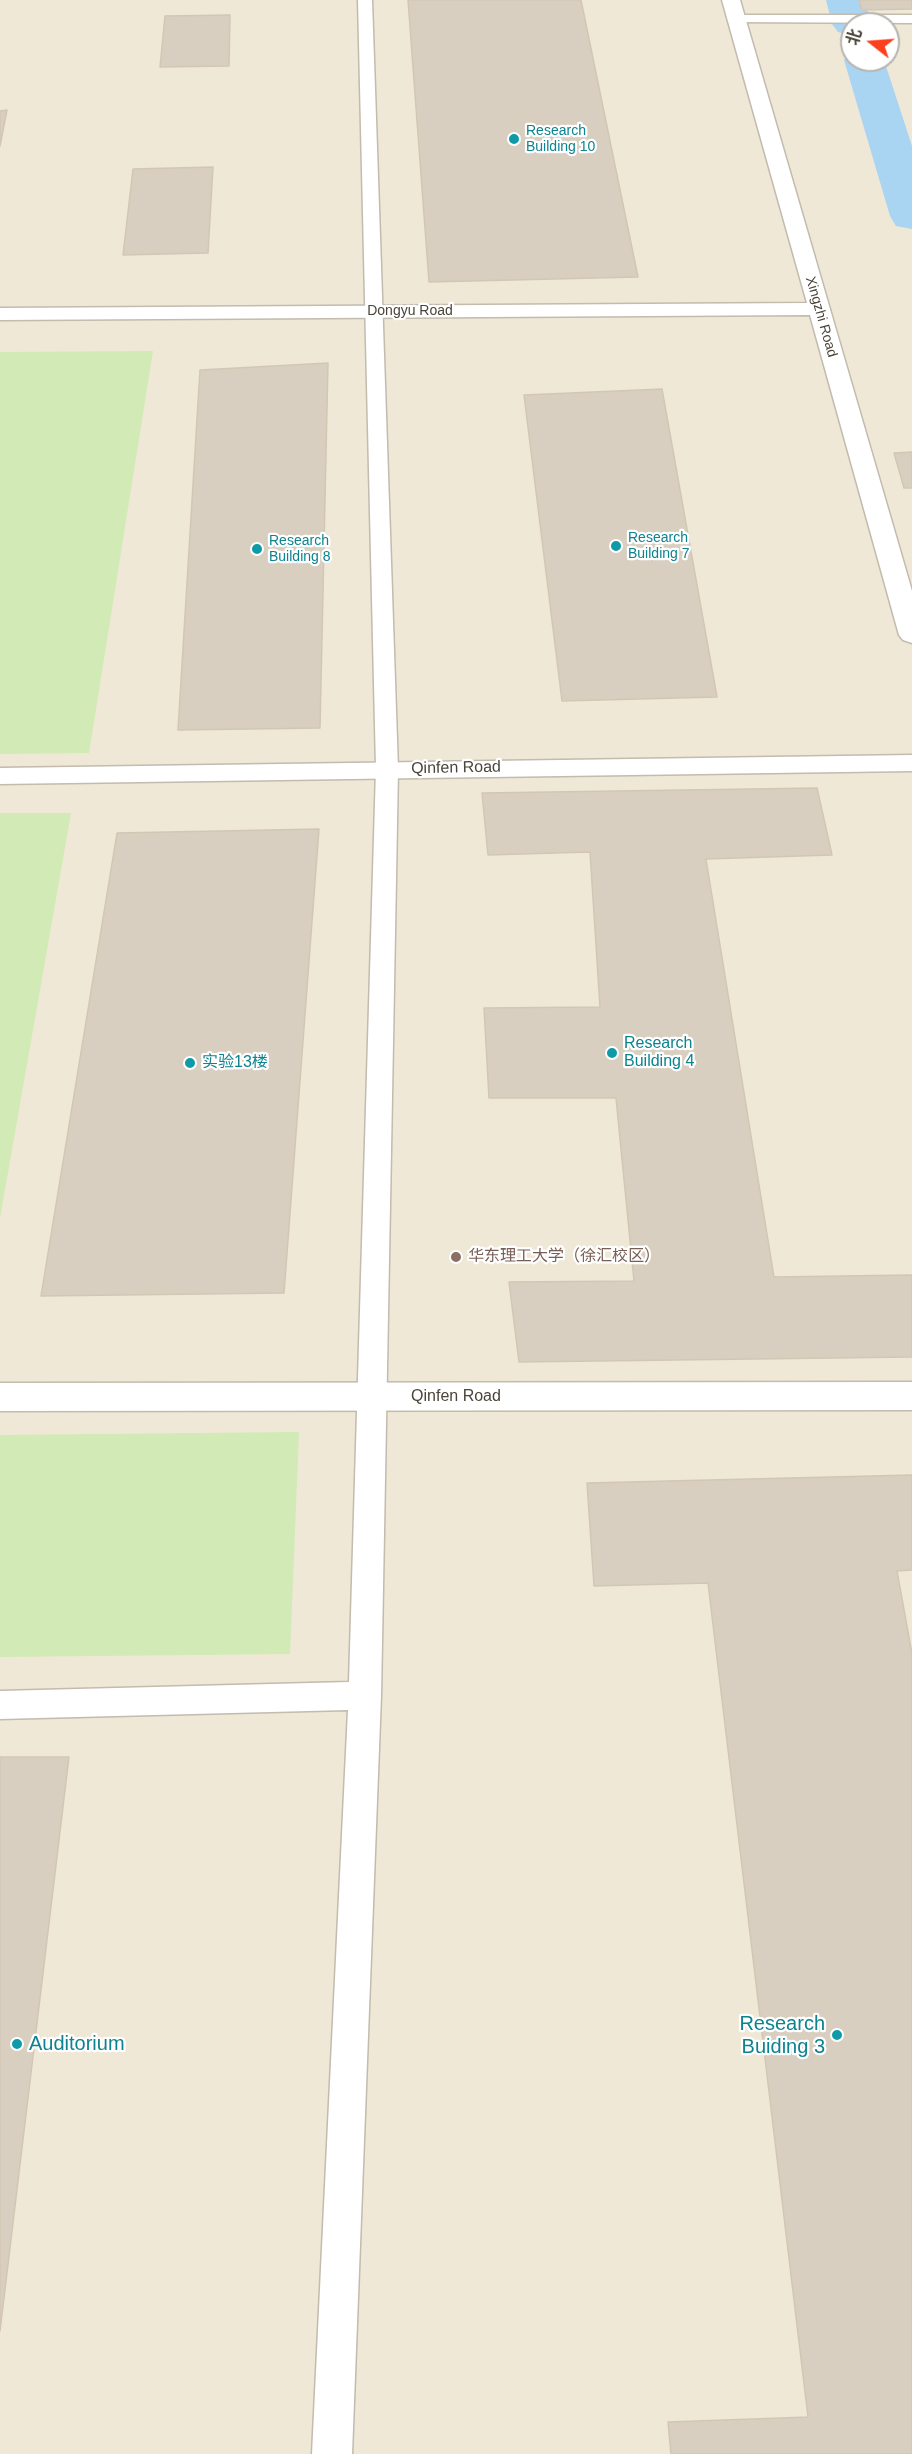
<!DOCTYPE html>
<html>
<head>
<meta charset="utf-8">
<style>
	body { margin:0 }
	#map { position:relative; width:912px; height:2454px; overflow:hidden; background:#f6f3ec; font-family:Helvetica,"Noto Sans SC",sans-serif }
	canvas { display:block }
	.north { position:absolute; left:840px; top:12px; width:60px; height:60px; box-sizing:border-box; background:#fff; border:2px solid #b7b4b0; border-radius:50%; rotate:287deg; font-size:16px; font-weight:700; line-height:24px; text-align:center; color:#4b4439 }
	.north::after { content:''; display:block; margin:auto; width:21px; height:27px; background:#fc3f1d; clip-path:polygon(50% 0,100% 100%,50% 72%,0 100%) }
</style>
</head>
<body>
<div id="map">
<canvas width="912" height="2454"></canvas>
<div class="north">北</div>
</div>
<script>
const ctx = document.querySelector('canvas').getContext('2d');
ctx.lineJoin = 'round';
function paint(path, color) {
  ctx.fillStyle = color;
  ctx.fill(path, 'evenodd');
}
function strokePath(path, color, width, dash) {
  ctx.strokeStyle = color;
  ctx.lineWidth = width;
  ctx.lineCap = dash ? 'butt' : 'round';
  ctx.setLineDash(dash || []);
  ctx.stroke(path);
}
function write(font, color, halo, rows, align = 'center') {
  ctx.font = font + ' Helvetica,"Noto Sans SC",sans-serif';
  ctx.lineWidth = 4.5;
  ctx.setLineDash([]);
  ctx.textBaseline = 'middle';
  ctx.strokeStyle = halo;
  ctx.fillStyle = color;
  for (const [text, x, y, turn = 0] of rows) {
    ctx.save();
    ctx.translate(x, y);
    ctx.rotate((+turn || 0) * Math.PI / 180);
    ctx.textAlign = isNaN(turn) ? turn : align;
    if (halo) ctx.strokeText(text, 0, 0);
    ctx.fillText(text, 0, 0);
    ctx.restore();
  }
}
paint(new Path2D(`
	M0 0H912V2454H0ZM852 24H888V60H852Z`), '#efe8d6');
paint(new Path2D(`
	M153 351 89 753 0 754V352Z
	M0 813H71L0 1218Z
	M299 1432 290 1654 0 1657V1435Z`), '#d2eab5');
paint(new Path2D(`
	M826 0H864L872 24H852V36L838 32 832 24Z
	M850 51H852V60H884L912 146V229L896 226 890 216 844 60Z`), '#a9d4f2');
const building = new Path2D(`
	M408 0H581L638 277 429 282Z
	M859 0H912V9L862 10Z
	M230 15 229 66 160 67 165 16Z
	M7 110 0 146V111Z
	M213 167 208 253 123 255 133 169Z
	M328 363 320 728 178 730 200 370Z
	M662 389 717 697 562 701 524 395Z
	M912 452V488H904L894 453Z
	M817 788 832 855 706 859 774 1277 912 1275V1357L519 1362 509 1282 634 1281 616 1098H489L484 1008 600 1007 590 852 488 855 482 793Z
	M319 829 284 1293 41 1296 117 833Z
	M912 1475V1570L897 1571 912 1654V2454H671L668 2422 808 2417 708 1583 594 1586 587 1483Z
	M0 1757H69L0 2331Z`);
paint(building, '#d8cfc1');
strokePath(building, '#d3c7b4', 1.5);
const service = new Path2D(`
	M358 0H372L398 769 381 1696 352 2454H312L348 1710 0 1719V1691L349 1682 376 769Z
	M736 15H912V23L731 22 729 19Z`);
const minor = new Path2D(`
	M722 0H740L912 591V643L903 640 899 635 810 315 0 320V308L807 303Z
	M912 755V771L0 784V768Z
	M912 1382V1410L0 1411V1383Z`);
strokePath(service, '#c2bbae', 3);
strokePath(minor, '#c2bbae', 3);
paint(service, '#fff');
paint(minor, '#fff');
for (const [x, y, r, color] of [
	[514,139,6,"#0f9aa8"],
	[616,546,6,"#0f9aa8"],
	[257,549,6,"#0f9aa8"],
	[612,1053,6,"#0f9aa8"],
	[190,1063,6,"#0f9aa8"],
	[456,1257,6,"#8d6e63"],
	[837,2035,6,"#0f9aa8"],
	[17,2044,6,"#0f9aa8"]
]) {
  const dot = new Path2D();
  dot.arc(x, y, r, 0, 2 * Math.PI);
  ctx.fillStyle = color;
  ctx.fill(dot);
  strokePath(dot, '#fff', 2);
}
write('14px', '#0d838f', '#fff', [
	["Research",526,131],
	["Building 10",526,147],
	["Research",628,538],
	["Building 7",628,554],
	["Research",269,541],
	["Building 8",269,557]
], 'left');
write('14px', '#4b4439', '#fff', [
	["Dongyu Road",410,311],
	["Xingzhi Road",821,317,74]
]);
write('16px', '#4b4439', '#fff', [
	["Qinfen Road",456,768,-1],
	["Qinfen Road",456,1397]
]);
write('16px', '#0d838f', '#fff', [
	["Research",624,1044],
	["Building 4",624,1062],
	["实验13楼",202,1063]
], 'left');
write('16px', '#785e54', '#fff', [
	["华东理工大学（徐汇校区）",468,1257]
], 'left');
write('20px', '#0d838f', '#fff', [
	["Research",825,2024],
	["Buiding 3",825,2047],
	["Auditorium",29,2044,"left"]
], 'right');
</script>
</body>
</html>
